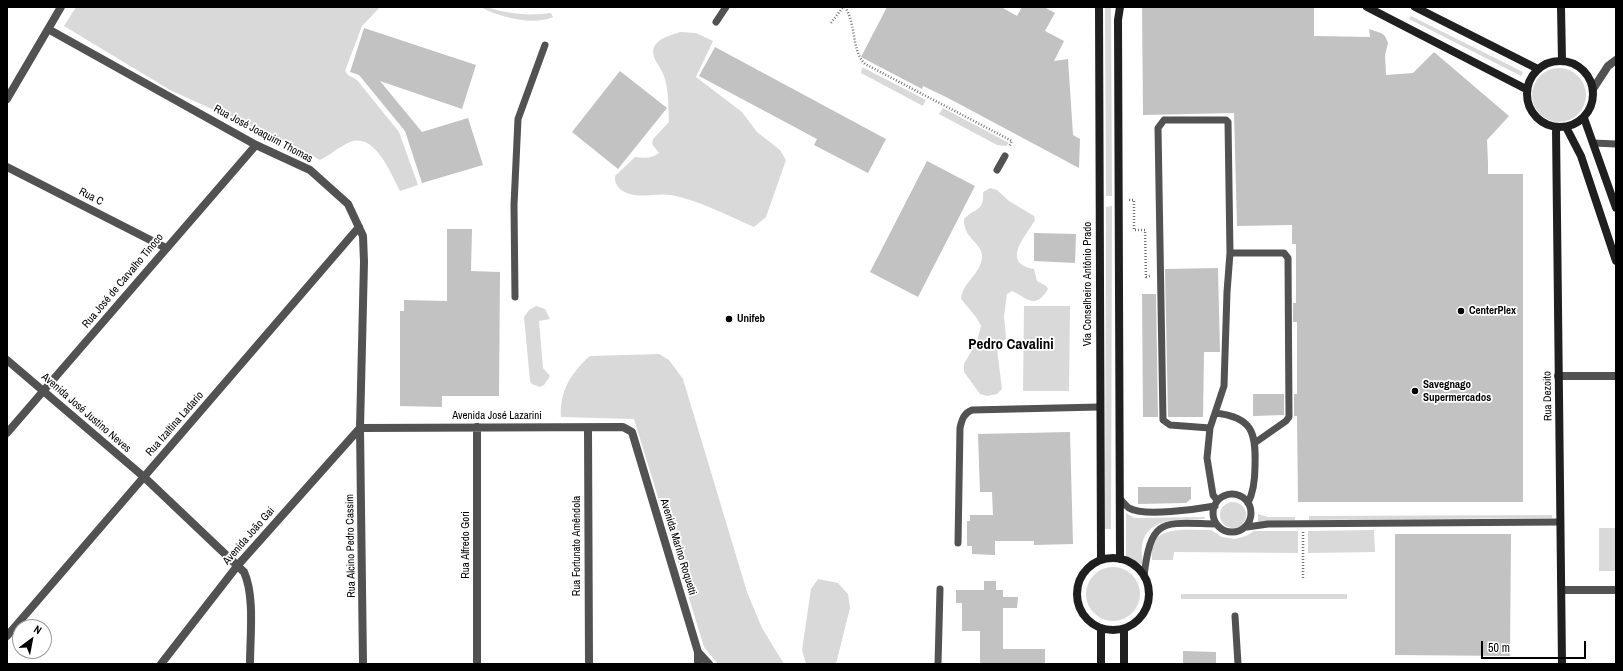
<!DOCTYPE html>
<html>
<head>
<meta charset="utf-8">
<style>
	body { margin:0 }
	#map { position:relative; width:1623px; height:671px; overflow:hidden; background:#fff; font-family:"Archivo Narrow",sans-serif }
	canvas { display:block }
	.frame { position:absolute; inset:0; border:8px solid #000; pointer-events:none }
	.north { position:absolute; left:12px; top:619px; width:40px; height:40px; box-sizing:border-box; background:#fff; border:1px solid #999; border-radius:50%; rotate:32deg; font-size:11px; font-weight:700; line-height:16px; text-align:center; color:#000 }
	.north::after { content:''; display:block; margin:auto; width:14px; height:18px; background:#000; clip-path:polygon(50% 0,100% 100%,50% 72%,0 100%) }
	.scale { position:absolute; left:1481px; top:641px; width:105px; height:18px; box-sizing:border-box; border:2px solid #000; border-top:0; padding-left:5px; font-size:12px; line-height:14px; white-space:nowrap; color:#000; -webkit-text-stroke:3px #fff; paint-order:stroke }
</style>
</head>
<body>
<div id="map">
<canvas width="1623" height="671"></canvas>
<div class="frame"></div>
<div class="north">N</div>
<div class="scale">50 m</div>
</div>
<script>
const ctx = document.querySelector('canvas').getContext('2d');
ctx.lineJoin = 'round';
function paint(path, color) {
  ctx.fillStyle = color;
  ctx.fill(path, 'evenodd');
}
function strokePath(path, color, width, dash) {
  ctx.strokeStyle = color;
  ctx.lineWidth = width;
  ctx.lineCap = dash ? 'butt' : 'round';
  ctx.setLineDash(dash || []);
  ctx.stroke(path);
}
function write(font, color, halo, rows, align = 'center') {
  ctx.font = font + ' "Archivo Narrow",sans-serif';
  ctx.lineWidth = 3.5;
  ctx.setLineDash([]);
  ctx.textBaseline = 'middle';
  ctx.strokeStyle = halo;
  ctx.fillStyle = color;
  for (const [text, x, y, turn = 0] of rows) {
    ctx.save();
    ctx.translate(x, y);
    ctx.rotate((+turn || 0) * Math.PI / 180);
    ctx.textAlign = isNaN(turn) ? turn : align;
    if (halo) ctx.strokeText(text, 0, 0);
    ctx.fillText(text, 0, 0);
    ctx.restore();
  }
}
paint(new Path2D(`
	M76 7H380L362 26 345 71 348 75 357 80 399 132 418 185 400 191C391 174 375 132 350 142 339 147 330 155 320 160L304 151 170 90 64 26Z
	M481 7C491 7 497 11 506 12 521 15 536 15 551 13L553 17C533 26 499 17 481 7Z
	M1105 7H1111L1112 196H1106Z
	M1411 16 1523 72 1521 76 1409 19Z
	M680 32 696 33 713 41 696 77 742 112 757 132 780 150 786 160 766 217 754 227C727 215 700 201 671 195 659 193 646 197 634 195 623 193 614 187 615 176L635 157C644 158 652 159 659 153L652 144 653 139 669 122C668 107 669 90 664 76 661 67 650 57 654 47 658 38 672 35 680 32Z
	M1532 95a27 27 0 1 1 54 0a27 27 0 1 1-54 0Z
	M862 68H864L926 100 923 106 861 73Z
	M943 108 1009 143 1006 146 997 145 939 114Z
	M990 188 997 190 1009 201 1034 216 1035 220C1026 236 1000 263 1034 269L1037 281 1046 286 1048 289C1035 311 1026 297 1012 291L1007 294 1004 316 1006 338 997 349 1002 389 997 394 987 396 980 394 964 372V364L977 341 981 326 976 317 961 299C963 281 981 275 982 256 982 243 963 238 964 219 976 207 984 212 983 192Z
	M1112 206 1111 529H1105L1106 207Z
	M536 306 545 309 550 319 539 321 543 368 550 376 544 385 540 387 532 384 530 381 524 317 529 310Z
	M1024 306H1070L1069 391H1023Z
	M659 354 669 360 683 379 747 592 762 628 784 664H718L704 647 634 419 561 417C559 393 571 372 590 356Z
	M1220 515a13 13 0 1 1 26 0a13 13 0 1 1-26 0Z
	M1126 513 1134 518 1205 517 1204 519C1183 520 1147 516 1142 545 1141 551 1142 558 1143 564H1139L1126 557Z
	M1258 514 1268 517H1295V520L1258 522Z
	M1552 515V518L1309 520V516Z
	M1599 528H1616V571H1599Z
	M1211 530 1222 537 1235 539 1246 536 1254 531H1298V553L1174 552 1173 560H1152C1152 555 1151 549 1153 544 1160 525 1195 531 1211 530Z
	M1374 530 1375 552 1308 553V531Z
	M1086 594a27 27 0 1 1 54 0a27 27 0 1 1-54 0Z
	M818 579 838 583 848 594 850 608 836 664H806L802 650 811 589Z
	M1181 594H1347V599H1181Z`), '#d9d9d9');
paint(new Path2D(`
	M887 7H1001L1017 16 1022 7H1044L1055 13 1045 31 1064 41 1054 61 1068 59 1073 135 1080 139 1079 168 948 98 923 86 922 89 861 57Z
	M1142 7H1314V36L1370 37 1369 29 1381 33 1385 36 1388 43 1385 55 1386 75 1413 73 1434 52 1509 116 1487 140 1488 163V174H1523V502H1298L1297 416H1294V394H1297V322H1293V303H1296V244H1292V225L1237 226 1234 113 1143 115Z
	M364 28 476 65 462 109 380 81 422 132 468 118 483 165 422 183 405 131 359 75 350 72Z
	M715 47 886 139 868 173 814 145 817 139 699 76Z
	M620 71 667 108 618 169 572 132Z
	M927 161 975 186 918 297 870 272Z
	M447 229H472L471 271 500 272 499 396H442V407L400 406V311H404V300L447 301Z
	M1034 233 1076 234 1075 263 1034 261Z
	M1218 268 1220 352H1204L1203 417H1168L1165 269Z
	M1142 294H1156L1158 417H1143Z
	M1253 394H1284V415L1253 416Z
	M1070 432 1073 544 1034 545V541H995V555L972 554V546H967V521H970V515H993L992 492H980L978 434Z
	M1138 487H1191V499L1186 503 1138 504Z
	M1395 534H1511L1510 656 1395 655Z
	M984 581H996V590H1003V597H1018L1017 608H1003V649H1045V664H980V631H962V603H956V590H984Z
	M1183 651 1216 652V664H1183Z`), '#c2c2c2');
strokePath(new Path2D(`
	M845 7C857 26 851 50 865 64L1012 141 1009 147
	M831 23 843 7
	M1129 200H1134V230H1145L1146 277 1150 276
	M1303 578V532`), '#747474', 2.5, [1, 2]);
strokePath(new Path2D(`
	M716 22 726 7
	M1593 143 1616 144
	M997 170 1005 156
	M1230 253H1284L1288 258 1289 417 1286 421 1256 442
	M515 297 514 205 518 119 545 45
	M1215 413C1253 417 1256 433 1255 466 1255 479 1254 491 1248 503
	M1210 428 1170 425 1163 420 1158 128 1164 120H1226L1228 122 1230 253 1227 292 1224 386 1210 428 1207 458 1213 495 1217 500
	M1213 513a19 19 0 1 1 38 0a19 19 0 1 1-38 0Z
	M1120 499C1123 502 1126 506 1129 508 1143 517 1198 509 1215 506
	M1247 527 1268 524 1560 522
	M958 543 960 428C962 419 964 413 972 410L1099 407
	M1144 576C1151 516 1163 523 1216 524
	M1235 616 1238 664
	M938 664 940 589`), '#525252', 7);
strokePath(new Path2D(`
	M48 29 256 145 310 170 348 204 363 236 364 262 360 428 363 664
	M1593 89 1608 66 1616 60
	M7 99 61 7
	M7 167 166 248
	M7 360 144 477 244 572C255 596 250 637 250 664
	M1558 376H1616
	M360 428 623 427 632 432 698 652 709 664
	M588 428 589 664
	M7 433 256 145
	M1562 590H1616
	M7 636 359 227
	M698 652V664
	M161 664 238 565 360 428
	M477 664V427`), '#525252', 8);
strokePath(new Path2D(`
	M1099 7 1101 560
	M1120 7 1118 20 1120 559
	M1367 7 1526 89
	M1415 7 1538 69
	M1561 7 1562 61
	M1527 94a33 33 0 1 1 66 0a33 33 0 1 1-66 0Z
	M1584 118 1616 208
	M1566 127 1581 156 1616 261
	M1556 128 1562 664
	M1077 594a36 36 0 1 1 72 0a36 36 0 1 1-72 0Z
	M1101 628V664
	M1124 629V664`), '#1f1f1f', 8);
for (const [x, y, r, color] of [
	[1461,311,4,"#000"],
	[729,319,4,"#000"],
	[1415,391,4,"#000"]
]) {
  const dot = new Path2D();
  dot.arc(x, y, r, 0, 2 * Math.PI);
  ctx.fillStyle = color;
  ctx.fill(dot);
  strokePath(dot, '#fff', 1.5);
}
write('11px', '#000', '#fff', [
	["Rua José Joaquim Thomas",263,134,28],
	["Rua C",91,197,27],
	["Rua José de Carvalho Tinoco",123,281,-50],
	["Via Conselheiro Antônio Prado",1088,284,-90],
	["Rua Dezoito",1548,396,-91],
	["Avenida José Justino Neves",86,413,41],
	["Avenida José Lazarini",497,416],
	["Rua Izaltina Ladario",175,424,-49],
	["Avenida João Gai",249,536,-49],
	["Rua Alfredo Gori",466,545,-90],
	["Rua Alcino Pedro Cassim",351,546,-91],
	["Rua Fortunato Amêndola",577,546,-90],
	["Avenida Marino Roquetti",678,547,73]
]);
write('bold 11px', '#000', '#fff', [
	["CenterPlex",1469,311],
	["Unifeb",737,319],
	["Savegnago",1423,385],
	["Supermercados",1423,398]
], 'left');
write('bold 15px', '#000', '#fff', [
	["Pedro Cavalini",1011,345]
]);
</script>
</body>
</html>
